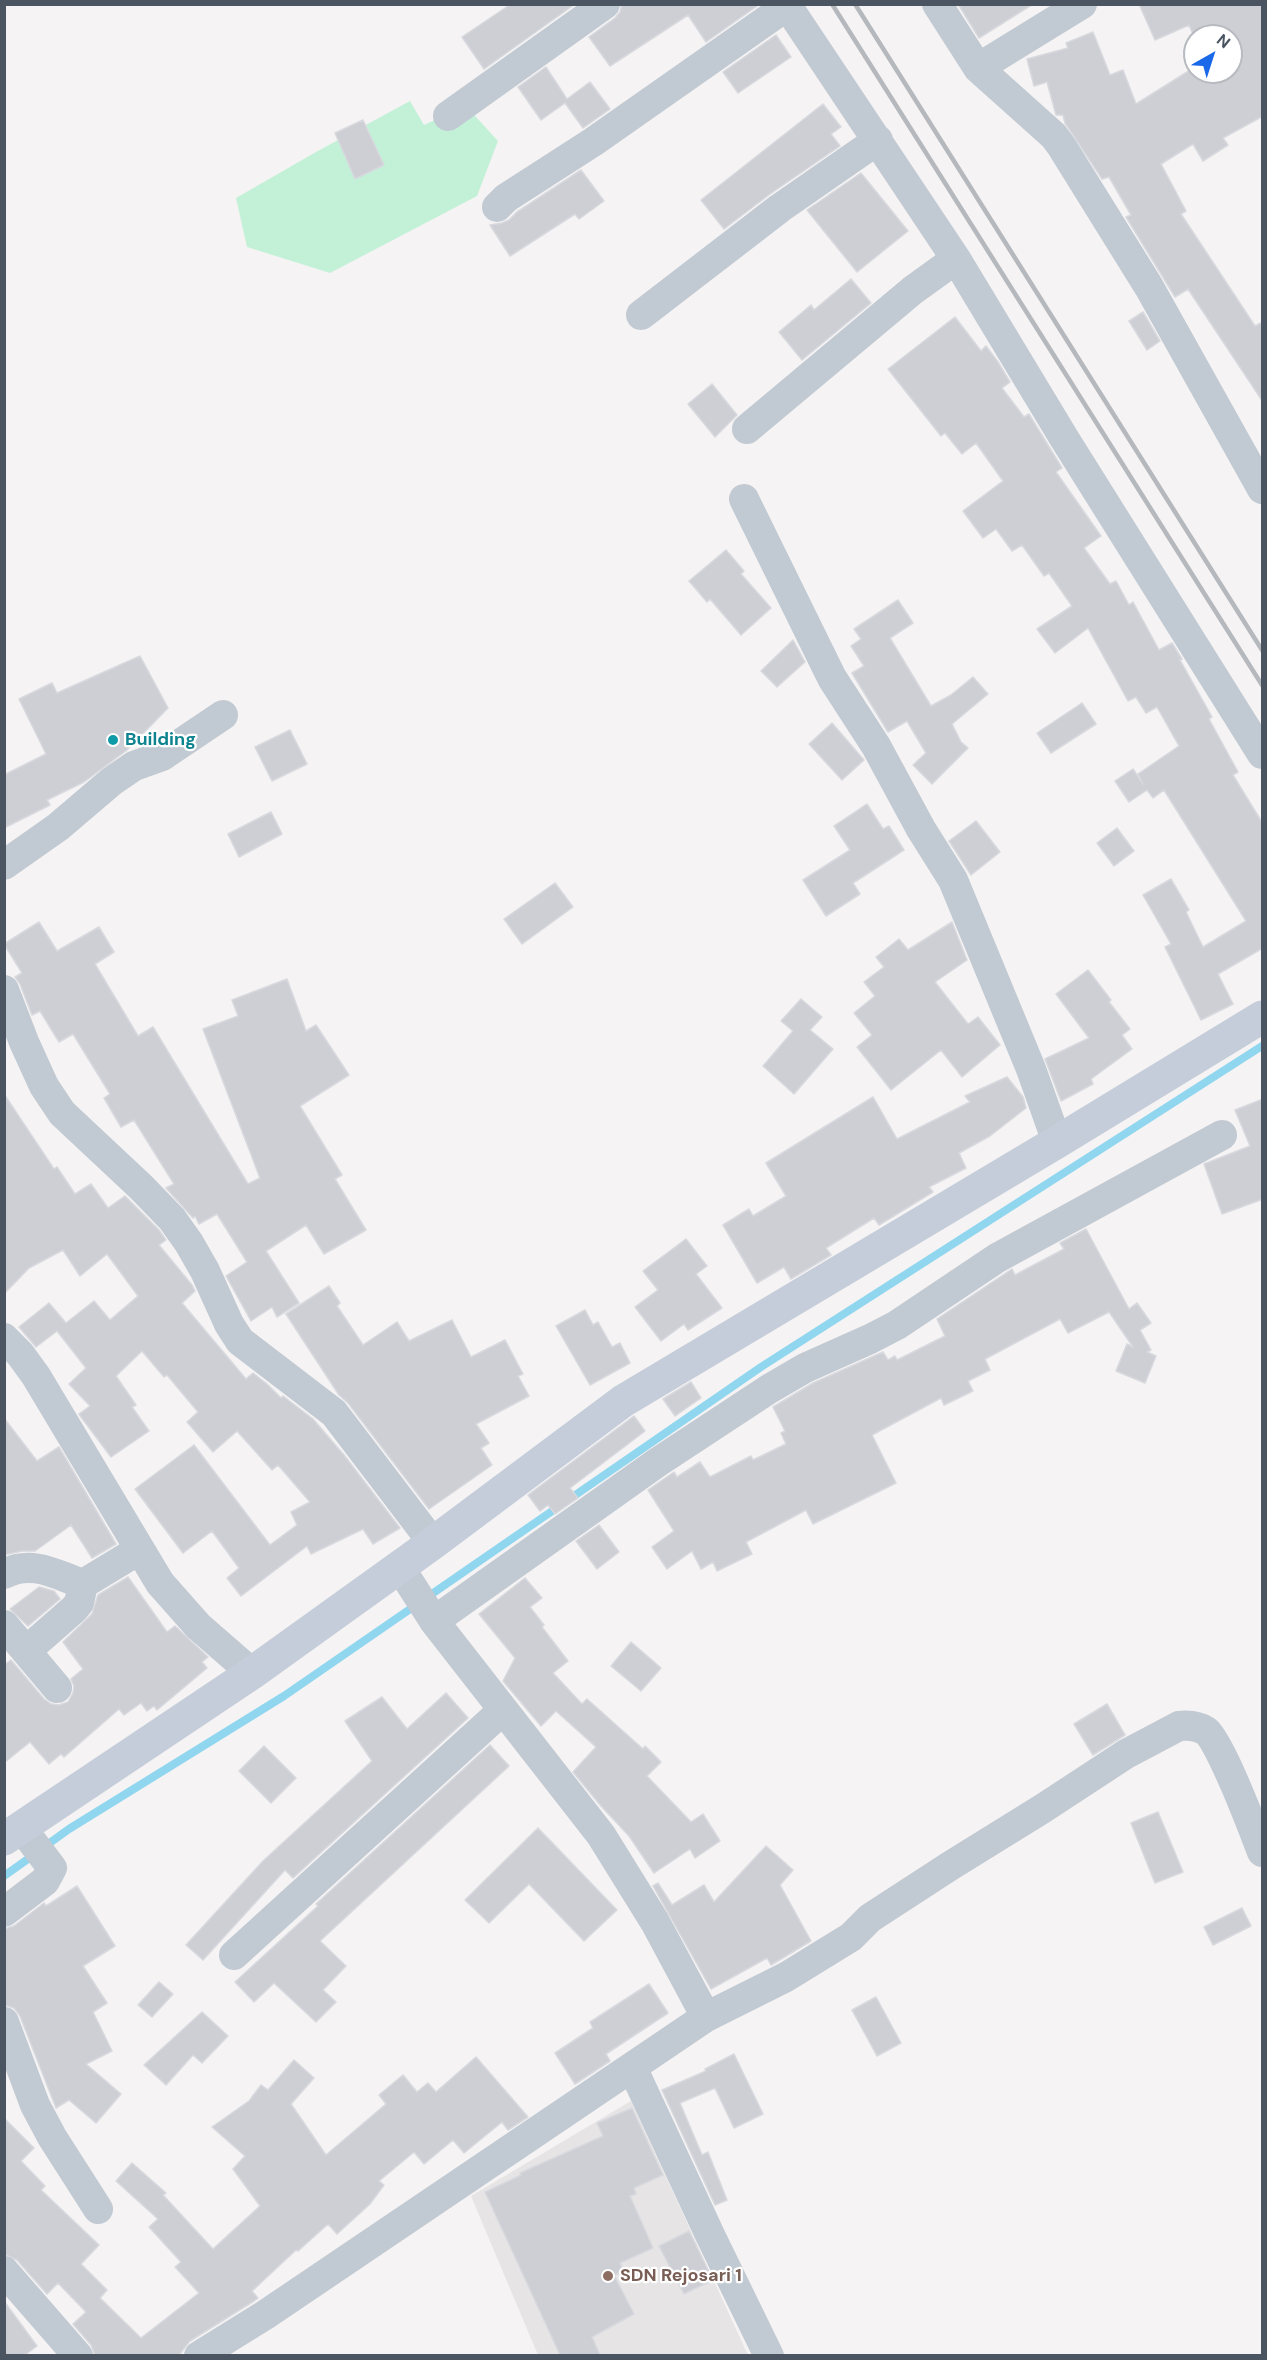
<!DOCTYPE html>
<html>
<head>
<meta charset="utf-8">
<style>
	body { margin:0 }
	#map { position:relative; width:1267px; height:2360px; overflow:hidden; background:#f5f3f3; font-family:"DM Sans",sans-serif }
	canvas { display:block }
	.frame { position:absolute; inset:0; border:6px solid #4a5561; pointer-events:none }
	.north { position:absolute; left:1183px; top:24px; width:60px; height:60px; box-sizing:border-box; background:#fff; border:2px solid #b7bbc0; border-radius:50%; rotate:39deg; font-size:16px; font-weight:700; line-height:24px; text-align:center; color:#4a5561 }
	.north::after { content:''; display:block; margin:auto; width:21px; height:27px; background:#1969e9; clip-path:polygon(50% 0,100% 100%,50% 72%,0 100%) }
</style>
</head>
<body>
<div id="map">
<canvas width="1267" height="2360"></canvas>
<div class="frame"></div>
<div class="north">N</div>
</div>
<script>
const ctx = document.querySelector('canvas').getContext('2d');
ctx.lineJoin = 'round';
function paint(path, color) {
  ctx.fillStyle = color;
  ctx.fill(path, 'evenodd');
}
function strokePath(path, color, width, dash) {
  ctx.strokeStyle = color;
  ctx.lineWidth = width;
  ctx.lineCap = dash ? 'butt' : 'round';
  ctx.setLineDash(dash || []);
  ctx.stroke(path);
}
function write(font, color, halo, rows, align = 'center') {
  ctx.font = font + ' "DM Sans",sans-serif';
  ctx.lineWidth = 4.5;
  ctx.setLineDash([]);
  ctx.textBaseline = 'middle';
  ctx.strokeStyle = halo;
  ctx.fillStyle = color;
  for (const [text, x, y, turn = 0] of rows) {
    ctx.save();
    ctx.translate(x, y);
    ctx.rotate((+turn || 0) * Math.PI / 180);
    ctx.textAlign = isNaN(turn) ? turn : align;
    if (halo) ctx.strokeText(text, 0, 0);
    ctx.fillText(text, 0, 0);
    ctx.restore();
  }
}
paint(new Path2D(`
	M631 2101 748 2355H538L471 2196Z`), '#e6e4e5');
paint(new Path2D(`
	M410 101 424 125 466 106 498 141 477 196 330 273 247 247 236 198 316 152Z`), '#c3f1d7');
strokePath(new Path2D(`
	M426 1598 761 1367 1262 1046
	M44 1847 69 1829 284 1696 416 1605
	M4 1876 35 1854`), '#8fd6ee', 8);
const building = new Path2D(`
	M511 4H575L484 69 462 37Z
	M622 4H755L757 6 706 42 688 15 610 66 589 37 615 18 620 12Z
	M958 4H1033L979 38Z
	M1139 4H1263V116L1223 138 1228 145 1203 161 1193 144 1161 164 1186 211 1181 214 1255 326 1263 322V402L1188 289 1175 297 1126 217 1131 215 1109 177 1102 179 1065 123 1063 115H1056L1047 82 1034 86 1027 59 1068 48 1066 43 1093 32 1110 75 1123 70 1136 104 1195 67V72H1231V36H1195V39L1189 25 1155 40Z
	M776 35 791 57 738 93 723 72Z
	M546 67 567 99 590 82 610 109 583 128 565 103 541 120 518 87Z
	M823 104 841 127 831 134 840 146 770 194 724 229 701 200Z
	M363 120 384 165 355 179 335 133Z
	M581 170 604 201 579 219 575 214 510 256 490 225 502 223 509 220 517 212Z
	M861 173 908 231 857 272 807 210Z
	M851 279 871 303 802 360 779 332 811 305 814 310Z
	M1143 312 1160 341 1147 350 1129 321Z
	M955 317 981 351 986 346 998 362 1010 382 1002 388 1024 417 1029 414 1062 468 1056 472 1101 536 1084 548 1110 584 1116 581 1129 605 1133 602 1159 650 1172 643 1182 659 1180 660 1212 717 1209 719 1238 772 1233 775 1263 824V948L1218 974 1233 1004 1201 1020 1165 947 1171 944 1143 895 1171 879 1189 910 1186 912 1203 947 1246 921 1164 790 1153 798 1147 790 1129 802 1115 781 1133 769 1143 784 1138 774 1179 746 1157 707 1146 713 1136 697 1128 701 1088 628 1055 653 1037 629 1072 606 1049 573 1044 576 1022 545 1012 551 996 529 983 538 963 511 1003 481 976 443 962 454 945 433 941 436 888 369Z
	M712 384 737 415 715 437 688 404Z
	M726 550 744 571 741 574 771 608 741 635 710 599 707 602 689 581Z
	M898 600 913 623 890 638 931 706 951 695 973 677 988 694 952 724 961 742 968 748 932 784 913 765 926 753 907 721 888 732 852 673 864 666 851 646 861 639 854 629Z
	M793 640 805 662 777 687 761 671Z
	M140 656 168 708 127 750 84 782 47 800 50 805 4 828V775L46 754 19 699 52 683 57 693Z
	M1082 703 1096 724 1051 753 1037 733Z
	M832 723 864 760 842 780 809 744Z
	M290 730 307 764 272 781 255 747Z
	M867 804 883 829 889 826 904 850 853 883 860 894 826 916 803 880 850 850 834 826Z
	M271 812 282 834 239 857 228 834Z
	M976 821 1000 852 971 875 949 841Z
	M1117 828 1134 851 1114 866 1097 843Z
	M555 883 573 907 522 944 504 919Z
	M39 922 57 951 99 927 114 952 95 964 138 1036 153 1027 248 1184 260 1178 203 1029 238 1016 232 1000 287 979 306 1031 316 1025 349 1075 300 1106 342 1175 335 1179 366 1230 324 1254 306 1225 266 1251 299 1303 277 1317 272 1307 251 1321 226 1276 247 1262 217 1214 199 1224 195 1216 193 1218 166 1188 174 1184 134 1120 121 1127 104 1098 110 1094 73 1034 59 1042 40 1011 32 1015 20 984 15 977 22 973 4 944Z
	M952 922 967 960 935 982 968 1024 978 1017 1000 1045 962 1077 941 1050 891 1090 857 1047 872 1035 854 1013 875 996 864 982 884 967 876 957 899 939 908 950Z
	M1088 970 1111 1000 1109 1002 1130 1029 1122 1035 1132 1049 1091 1079 1093 1084 1061 1101 1045 1059 1089 1038 1056 994Z
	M801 999 822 1017 810 1030 833 1049 794 1094 763 1066 793 1031 781 1021Z
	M1007 1077 1023 1097 1026 1108 990 1136 959 1153 966 1168 929 1187 933 1192 879 1225 874 1218 826 1248 831 1255 791 1279 784 1267 757 1283 723 1225 749 1209 753 1216 786 1196 766 1163 873 1097 897 1139 970 1102 965 1096Z
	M4 1094 54 1169 57 1167 75 1194 91 1184 108 1208 125 1196 159 1230 166 1240 159 1245 192 1285 195 1291 182 1303 246 1379 253 1373 267 1384 281 1398 283 1396 313 1419 344 1455 400 1528 373 1544 363 1529 311 1554 307 1546 241 1596 227 1578 239 1568 212 1531 183 1553 135 1489 194 1445 270 1545 297 1525 291 1512 310 1502 278 1465 272 1470 237 1431 213 1452 187 1422 198 1412 167 1375 164 1377 142 1351 116 1376 136 1405 132 1407 149 1431 111 1457 81 1417 79 1414 90 1406 69 1384 86 1368 57 1331 36 1347 19 1327 49 1303 66 1323 94 1301 110 1320 138 1296 107 1254 80 1276 63 1250 29 1268 4 1294Z
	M1263 1099V1199L1222 1214 1204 1164 1250 1146 1235 1110Z
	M1086 1229 1129 1309 1137 1303 1151 1323 1140 1330 1151 1350 1147 1352 1156 1356 1145 1383 1116 1371 1127 1344 1133 1347 1109 1312 1068 1333 1060 1319 985 1359 990 1370 968 1381 973 1391 944 1405 941 1398 872 1435 896 1483 813 1524 806 1510 746 1542 752 1554 717 1571 713 1562 701 1569 692 1551 667 1569 652 1547 674 1531 648 1490 674 1472 677 1477 700 1462 710 1477 751 1456 753 1460 786 1444 781 1433 785 1431 773 1407 813 1383 883 1352 888 1360 895 1356 897 1360 945 1336 937 1319 1012 1269 1015 1275 1064 1249 1060 1243Z
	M686 1239 707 1266 696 1274 722 1308 688 1330 684 1324 661 1341 635 1307 658 1290 643 1271Z
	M329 1286 340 1303 337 1306 363 1345 397 1322 409 1341 452 1320 471 1357 505 1340 523 1374 518 1376 529 1396 476 1424 489 1443 481 1448 492 1465 429 1509 348 1403 339 1395 286 1314Z
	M585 1310 593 1325 598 1322 612 1347 620 1343 630 1363 590 1385 556 1326Z
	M691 1382 701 1398 675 1416 663 1399Z
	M634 1416 645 1431 570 1488 578 1498 555 1514 548 1505 540 1511 528 1495Z
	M4 1418 37 1461 59 1447 116 1544 92 1558 71 1525 35 1551H22L4 1555Z
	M599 1525 619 1552 597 1569 576 1541Z
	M128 1577 167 1632 175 1626 208 1657 202 1662 207 1668 157 1710 154 1706 147 1711 141 1703 124 1715 119 1709 64 1757 61 1754 49 1764 30 1742 4 1763V1665L11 1660 44 1699 51 1704 59 1705 68 1702 73 1693 74 1686 71 1679 83 1669 63 1642 92 1614 98 1595Z
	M525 1578 542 1598 530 1607 544 1625 542 1627 568 1661 553 1673 582 1704 587 1699 643 1749 645 1746 661 1762 647 1776 691 1822 703 1814 720 1841 695 1858 690 1849 654 1873 629 1836 601 1806 573 1772 596 1747 556 1711 541 1726 503 1681 515 1658 479 1614Z
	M39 1587 54 1591 60 1599 28 1626 10 1609Z
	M631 1642 661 1668 641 1691 611 1666Z
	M446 1693 468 1718 293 1878 285 1870 203 1960 186 1945 263 1861 372 1761 345 1721 382 1697 407 1729Z
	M1107 1704 1125 1735 1093 1755 1074 1724Z
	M490 1745 509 1766 320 1941 346 1966 323 1990 336 2002 316 2022 274 1983 254 2002 235 1982 318 1906 316 1904Z
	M264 1746 296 1778 271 1803 239 1771Z
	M1158 1812 1183 1872 1155 1883 1131 1823Z
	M538 1828 617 1910 584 1941 529 1884 489 1923 465 1900Z
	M766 1846 793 1870 780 1885 811 1941 771 1965 767 1958 711 1989 653 1886 658 1883 672 1905 704 1885 714 1902Z
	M77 1886 115 1946 83 1966 107 2003 93 2012 112 2051 86 2064 121 2094 96 2123 69 2100 56 2108 20 2016 14 2008 4 2005V1929L14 1926 44 1903 46 1906Z
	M1242 1908 1251 1926 1213 1945 1204 1927Z
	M159 1982 173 1994 152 2017 138 2005Z
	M649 1984 668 2013 606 2054 610 2061 575 2084 555 2053 593 2028 590 2022Z
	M876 1997 901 2043 877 2056 852 2010Z
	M202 2012 228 2036 202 2063 193 2055 166 2085 144 2065Z
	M734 2054 763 2114 734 2128 715 2088 680 2103 702 2155 708 2152 727 2200 715 2205 662 2090 706 2071 705 2069Z
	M476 2057 528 2117 508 2130 502 2122 464 2153 453 2140 424 2164 414 2152 379 2181 384 2185 370 2204 337 2234 328 2224 298 2251 296 2250 252 2291 258 2298 254 2301 190 2341 179 2355H95L91 2345 73 2324 86 2312 58 2283 47 2294 17 2260 4 2254V2118L34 2148 21 2161 45 2186 41 2190 99 2245 81 2264 107 2290 100 2298 141 2338 199 2293 175 2267 181 2262 149 2227 158 2219 116 2181 132 2163 166 2193 163 2195 213 2249 260 2206 233 2169 245 2156 212 2127 249 2101 261 2085 268 2090 294 2060 314 2078 291 2104 326 2155 386 2104 379 2095 403 2075 417 2092 428 2083 436 2092Z
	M632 2108 663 2175 634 2188 636 2194 630 2196 653 2248 620 2263 624 2271 614 2275 634 2314 592 2337 600 2355H560L485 2192 521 2175 520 2173 603 2136 597 2123Z
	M689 2231 713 2280 684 2294 659 2246Z
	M4 2301 37 2346 25 2355H4Z`);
paint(building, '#cdcfd5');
strokePath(building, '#d7d9de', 1.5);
strokePath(new Path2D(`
	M786 4 956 259 1064 438 1262 754
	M937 4 978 68 1054 136 1062 147 1149 287 1262 489
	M978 68 1082 4
	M448 116 605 4
	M497 207 506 198 593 142 787 6
	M641 315 780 208 878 140
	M747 429 913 290 956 259
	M744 499 832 678 876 746 921 829 953 880 1031 1069 1057 1142
	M4 865 58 827 112 781 134 766 162 756 223 715
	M4 990 24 1042 44 1086 62 1113 141 1187 172 1219 189 1243 205 1271 229 1324 240 1341 334 1413 433 1543
	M4 1338 20 1354 36 1376 160 1583 198 1626 252 1673
	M4 1574C32 1559 57 1575 83 1584
	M434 1621 658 1462 769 1389 805 1368 870 1339 897 1325 997 1258 1222 1135
	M4 1625 57 1688
	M26 1651 74 1609 79 1603 83 1584 139 1550
	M4 1912 45 1881 52 1868 21 1827
	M234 1955 503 1710
	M706 2017 786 1977 851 1937 870 1918 950 1866 1042 1809 1126 1754 1179 1726C1188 1725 1198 1726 1206 1731 1220 1741 1254 1831 1262 1852
	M4 2022 35 2105 52 2137 98 2209
	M632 2067 710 2235 769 2356
	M4 2271 78 2356
	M199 2356 265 2315 706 2017 655 1922 601 1835 434 1621 399 1566`), '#c1c9d2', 30);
strokePath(new Path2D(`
	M4 1839 252 1673 433 1543 623 1401 1057 1142 1262 1017`), '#c4cdd9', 33);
strokePath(new Path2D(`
	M832 4 1262 685
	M855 4 1262 650`), '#b5b8bd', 4.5);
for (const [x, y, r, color] of [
	[113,740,6,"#0f9aa8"],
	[608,2276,6,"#8d6e63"]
]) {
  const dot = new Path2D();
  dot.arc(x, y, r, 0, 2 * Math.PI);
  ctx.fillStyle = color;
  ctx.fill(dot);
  strokePath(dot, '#fff', 2);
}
write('bold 18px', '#0d838f', '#fff', [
	["Building",125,740]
], 'left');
write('bold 18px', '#785e54', '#fff', [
	["SDN Rejosari 1",620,2276]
], 'left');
</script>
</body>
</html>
